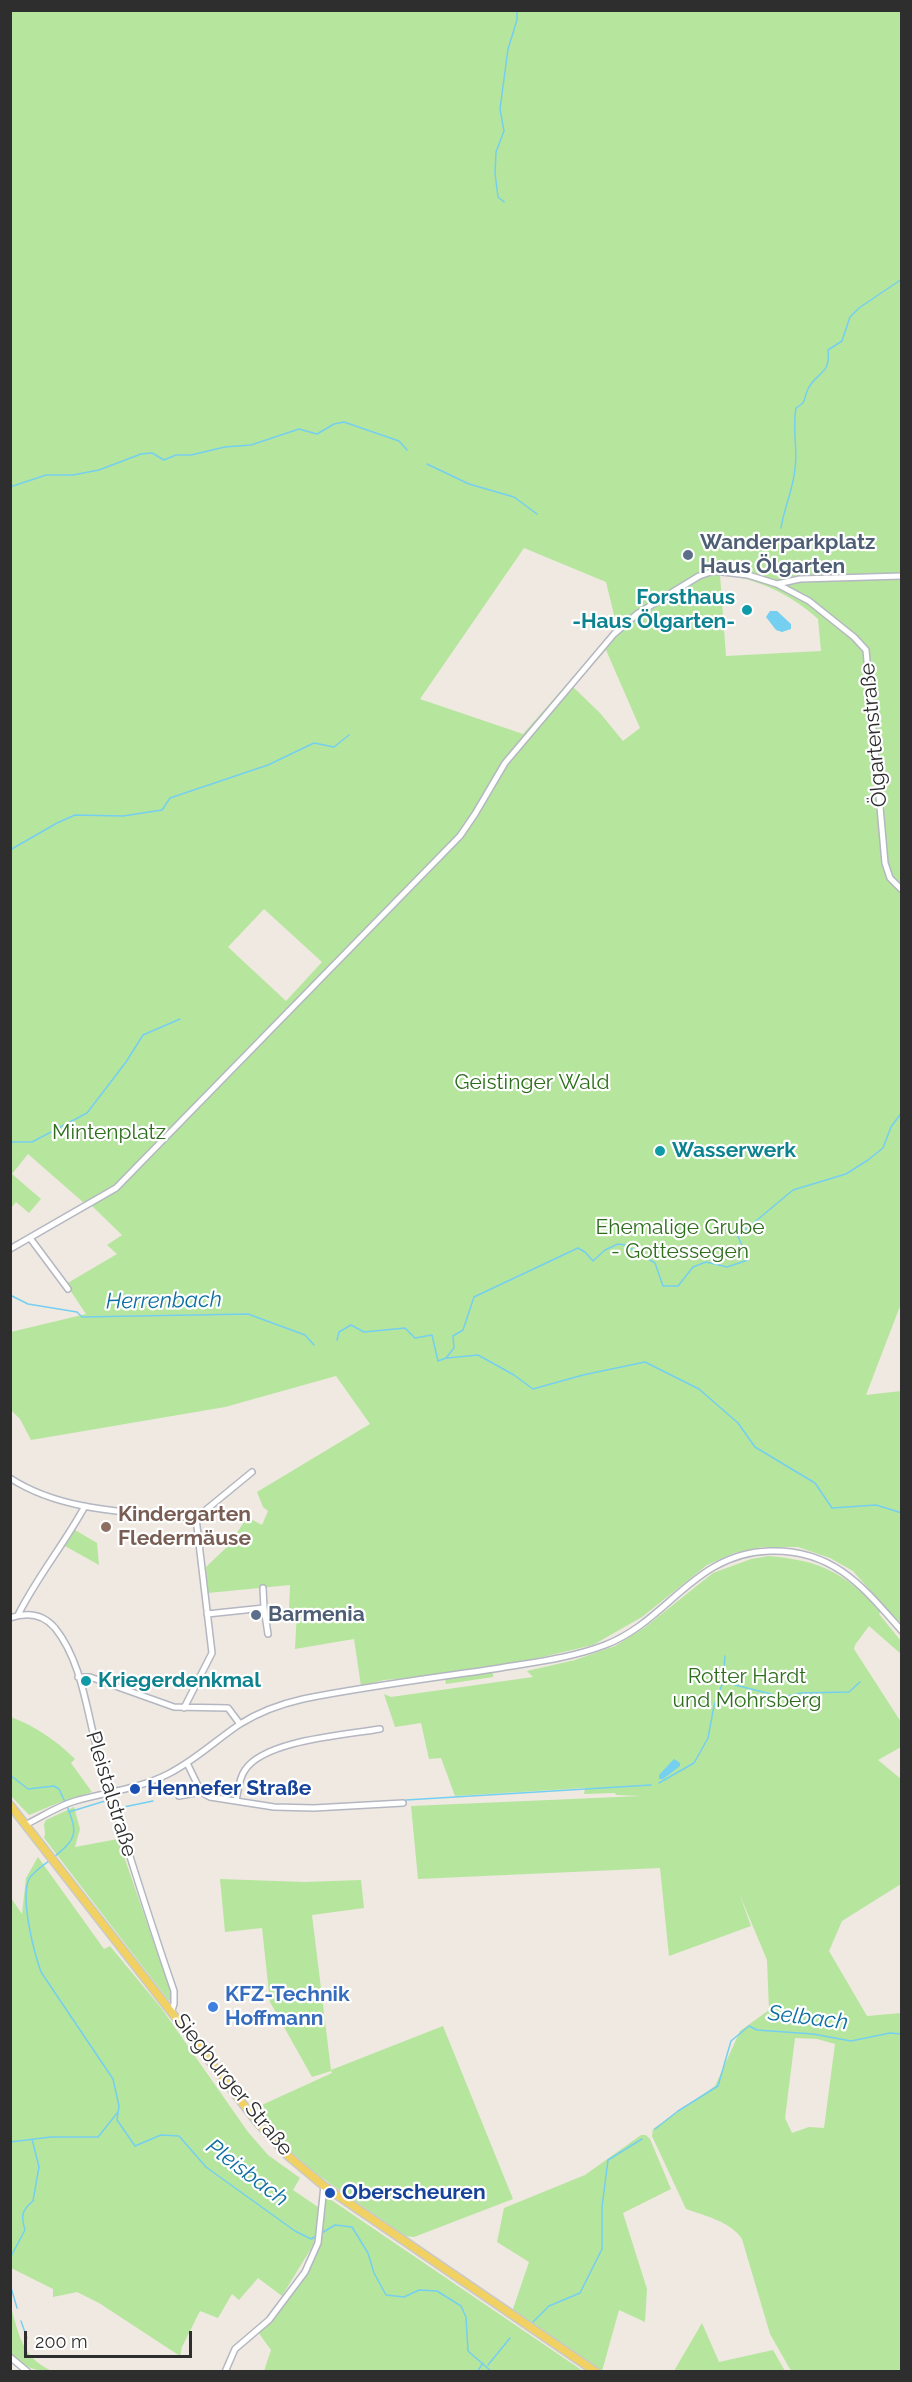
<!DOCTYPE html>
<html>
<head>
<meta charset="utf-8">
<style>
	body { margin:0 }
	#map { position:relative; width:912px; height:2382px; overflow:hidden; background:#efe9e1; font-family:Raleway,sans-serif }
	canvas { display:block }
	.frame { position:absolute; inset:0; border:12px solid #2e2e2e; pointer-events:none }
	.scale { position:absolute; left:24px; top:2331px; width:168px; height:27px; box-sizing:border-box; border:3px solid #2e2e2e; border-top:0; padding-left:8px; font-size:18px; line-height:21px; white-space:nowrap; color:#2e2e2e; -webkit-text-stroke:4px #fff; paint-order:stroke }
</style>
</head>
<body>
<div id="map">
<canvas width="912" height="2382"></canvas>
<div class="frame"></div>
<div class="scale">200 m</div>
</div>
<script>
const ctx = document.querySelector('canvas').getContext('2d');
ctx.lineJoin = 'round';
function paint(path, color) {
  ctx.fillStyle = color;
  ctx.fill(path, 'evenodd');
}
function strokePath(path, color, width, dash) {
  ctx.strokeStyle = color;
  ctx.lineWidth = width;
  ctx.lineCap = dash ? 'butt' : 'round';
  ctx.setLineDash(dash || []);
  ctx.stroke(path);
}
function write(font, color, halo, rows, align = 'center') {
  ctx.font = font + ' Raleway,sans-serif';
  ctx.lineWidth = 4.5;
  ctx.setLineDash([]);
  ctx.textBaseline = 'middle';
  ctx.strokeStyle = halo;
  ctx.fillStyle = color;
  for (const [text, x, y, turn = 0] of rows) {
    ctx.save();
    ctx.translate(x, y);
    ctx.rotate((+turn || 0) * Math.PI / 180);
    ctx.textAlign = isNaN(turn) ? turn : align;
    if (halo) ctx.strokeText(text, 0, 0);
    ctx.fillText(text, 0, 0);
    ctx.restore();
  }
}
paint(new Path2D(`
	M11 11H901L902 1301 866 1395 901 1391V1626L853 1571 830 1558 798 1547H762L734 1553 707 1565 642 1617 593 1645 534 1659 422 1677 384 1680 361 1686 354 1639 295 1649 297 1610 289 1611 290 1585 208 1593 206 1567 230 1544 247 1517 262 1525 268 1511 263 1507 257 1492 370 1424 336 1376 225 1407 31 1440 20 1419 11 1410V1332L86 1314 66 1284 117 1254 107 1245 122 1235 92 1206 84 1203 28 1154 12 1174 41 1199 29 1213 16 1202 11 1208ZM524 548 606 582 617 627 523 734 420 699ZM720 575C755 577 792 595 818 619L821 651 726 656ZM606 650 640 728 623 741 600 713 573 687ZM264 909 322 962 286 1001 228 947Z
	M75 1530 97 1543 99 1565 65 1546Z
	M769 1556C823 1561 844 1573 881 1611L879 1614 901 1641V1654L869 1626 855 1645 854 1649 901 1722V1747L878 1760 901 1779V1884L842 1921 829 1951 867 2016 901 2013V2371H791L770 2334 742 2239C730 2221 705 2216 686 2209L652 2136 653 2129 715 2086 740 2031 769 2010 767 1960 739 1893 751 1926 669 1956 660 1868 418 1879 411 1806 641 1796 616 1795 615 1793 584 1794 585 1788 455 1796 441 1758 429 1759 421 1723 395 1727 384 1694 391 1697 533 1677 527 1671 575 1660 615 1646 644 1628 713 1573 751 1559ZM795 2038 817 2039 835 2044 824 2128 809 2127 792 2133 785 2118Z
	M493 1672V1677L446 1684 445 1679Z
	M11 1717C35 1726 57 1741 75 1759L71 1763 92 1792 58 1803 29 1815 11 1796Z
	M74 1807 80 1829 75 1847 118 1839 173 1998 169 2001 44 1838 45 1834 44 1824 46 1820Z
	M38 1857 104 1949 110 1946 162 2009 248 2132 268 2155 300 2178 293 2190 318 2207 315 2242 282 2296 258 2278 239 2300 232 2294 218 2318 200 2311 182 2347 180 2356 99 2303 77 2292 53 2297V2289L11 2268V1898L22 1914 26 1878Z
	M220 1879 305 1882 361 1880 364 1908 312 1915 331 2070 443 2026 513 2199 414 2237 405 2236 318 2175 285 2147 253 2109 332 2073 331 2071 312 2077 270 2002 262 1928 225 1932Z
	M641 2135H646L650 2139 671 2189 623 2213 647 2289 645 2322 619 2310 602 2371 512 2312 529 2262 497 2242 504 2208 585 2175Z
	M324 2195 583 2371H264L271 2350 258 2332 307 2274 321 2244Z
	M10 2304C19 2334 21 2357 52 2371 32 2371 25 2367 11 2353Z
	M702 2323 719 2362 773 2350 785 2371H674Z`), '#b6e59e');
paint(new Path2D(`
	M770 611H777L791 624V629L782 632 776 630 766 617Z
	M674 1759 680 1763V1766L663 1779H659V1775Z`), '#75cff0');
strokePath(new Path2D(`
	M504 202 498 197 495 173 496 152 504 131 500 109 508 49 517 20V10
	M427 464 469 484 514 497 537 514
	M10 487 46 475H73L99 470 141 454 152 453 164 460 176 455H191L225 447 251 445 299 429 317 434 334 424 344 422 399 441 407 450
	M781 528C784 508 793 490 795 469 798 448 792 429 796 408L803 403C805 399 806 393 808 389 816 372 831 375 828 350L842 341 850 317 859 308 902 279
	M10 850 57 823 75 815 123 816 162 810 170 798 268 765 314 743 334 747 349 735
	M10 1142H32L87 1113 126 1062 143 1035 180 1019
	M10 1295 28 1304 77 1312 82 1317 248 1314 305 1335 314 1345
	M337 1340 339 1332 351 1325 364 1332 405 1328 415 1338 432 1335 438 1361 446 1358 454 1348 453 1336 463 1330 474 1297 578 1248 585 1252 593 1261 605 1250 618 1244 625 1245 655 1263 663 1286H678L693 1267 706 1262 727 1267 748 1260 738 1236 793 1190 846 1174 868 1160 883 1148 891 1127 902 1112
	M447 1358 478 1355 514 1375 533 1389 583 1375 645 1362 699 1389 738 1423 755 1447 815 1483 832 1508 876 1505 902 1513
	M723 1682 783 1697 801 1693 849 1692 860 1682
	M10 1775 28 1789 54 1786 59 1789 65 1802
	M659 1783 694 1763 708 1738 714 1706 723 1682 725 1656
	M406 1800 651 1785
	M119 1808 153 1801
	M69 1812 105 1801
	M54 1857C77 1838 78 1834 67 1806
	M50 1860C44 1865 33 1872 29 1879 20 1899 34 1952 41 1972L113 2079 119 2106 117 2120 135 2146 161 2135 179 2136 206 2167 295 2231 311 2239 316 2236
	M655 2129 678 2111 718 2086 731 2041 749 2026 757 2030 813 2034 851 2041 890 2033 902 2034
	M10 2142 51 2137H98L118 2112
	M320 2234 335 2225 352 2227 368 2253 374 2273 386 2295 404 2297 419 2290 437 2291 461 2306 466 2317 468 2351 492 2372
	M10 2258 25 2230C21 2216 21 2211 33 2201L39 2167 32 2139
	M10 2284 17 2308
	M21 2321 27 2338
	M533 2322 549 2306 580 2293 602 2249V2207L608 2160 642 2139
	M488 2365 510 2338
	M477 2372 483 2363`), '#75cff0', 1.5);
const minor = new Path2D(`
	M777 584 800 579 902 576
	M30 1238 68 1289
	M10 1249 116 1188 460 836 475 814 505 763 614 634 637 614 699 576 714 571 748 575 777 584 809 601 854 637 866 650 885 863 890 878 902 890
	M10 1478C63 1513 135 1512 196 1518L252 1472
	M264 1608 268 1634
	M207 1614 264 1608 263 1588
	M18 1615C37 1577 65 1543 85 1506
	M10 1618C27 1612 43 1614 55 1628 83 1663 87 1715 99 1757 123 1835 147 1913 174 1991V2004L172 2010
	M78 1677H90L174 1707 228 1708 240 1724
	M184 1708 212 1653 196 1518
	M187 1763 201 1792 210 1797 274 1807 314 1808 403 1803
	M179 1796 201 1792
	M236 1801C238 1791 239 1778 245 1770 265 1740 346 1735 380 1729
	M27 1824C43 1816 58 1806 75 1801 106 1792 139 1789 168 1774 194 1761 216 1740 240 1724 259 1712 281 1704 303 1699 368 1686 434 1678 500 1668 535 1662 571 1658 605 1645 668 1621 694 1553 770 1551 834 1549 864 1588 902 1631
	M10 2357 28 2372
	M225 2372 235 2349 269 2320 305 2272 318 2243 324 2186`);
const major = new Path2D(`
	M10 1805 257 2122 287 2155 324 2186 596 2372`);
strokePath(minor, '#b4b7c1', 8);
strokePath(major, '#c9c9c9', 10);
strokePath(minor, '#fff', 5);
strokePath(major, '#f2d163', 7);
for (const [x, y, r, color] of [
	[688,555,6,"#5c6f8a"],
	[747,610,6,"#0f9aa8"],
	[660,1151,6,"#0f9aa8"],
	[106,1527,6,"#8d6e63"],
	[256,1615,6,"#5c6f8a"],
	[86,1681,6,"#0f9aa8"],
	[135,1789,6,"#1a4fb4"],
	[213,2007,6,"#3f7fe0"],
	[330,2193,6,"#1a4fb4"]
]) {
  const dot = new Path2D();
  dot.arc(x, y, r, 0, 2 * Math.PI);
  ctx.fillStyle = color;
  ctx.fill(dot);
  strokePath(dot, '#fff', 2);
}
write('bold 21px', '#4e5e75', '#fff', [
	["Wanderparkplatz",700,543],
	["Haus Ölgarten",700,567],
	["Barmenia",268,1615]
], 'left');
write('bold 21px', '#0d838f', '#fff', [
	["Forsthaus",735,598,"right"],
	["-Haus Ölgarten-",735,622,"right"],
	["Wasserwerk",672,1151],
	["Kriegerdenkmal",98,1681]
], 'left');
write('21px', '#2e2e2e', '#fff', [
	["Ölgartenstraße",874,735,-95],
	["Pleistalstraße",111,1794,73],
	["Siegburger Straße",233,2085,51]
]);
write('21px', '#2c6e1b', '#fff', [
	["Geistinger Wald",532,1083],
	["Mintenplatz",109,1133],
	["Ehemalige Grube",680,1228],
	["- Gottessegen",680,1252],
	["Rotter Hardt",747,1677],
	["und Mohrsberg",747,1701]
]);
write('bold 21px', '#785e54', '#fff', [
	["Kindergarten",118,1515],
	["Fledermäuse",118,1539]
], 'left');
write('bold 21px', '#164399', '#fff', [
	["Hennefer Straße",147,1789],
	["Oberscheuren",342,2193]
], 'left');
write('bold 21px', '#366cbe', '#fff', [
	["KFZ-Technik",225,1995],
	["Hoffmann",225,2019]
], 'left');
write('italic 22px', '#0d6fa3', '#fff', [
	["Herrenbach",164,1301,-1],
	["Selbach",808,2018,7],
	["Pleisbach",247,2173,37]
]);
</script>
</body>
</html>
